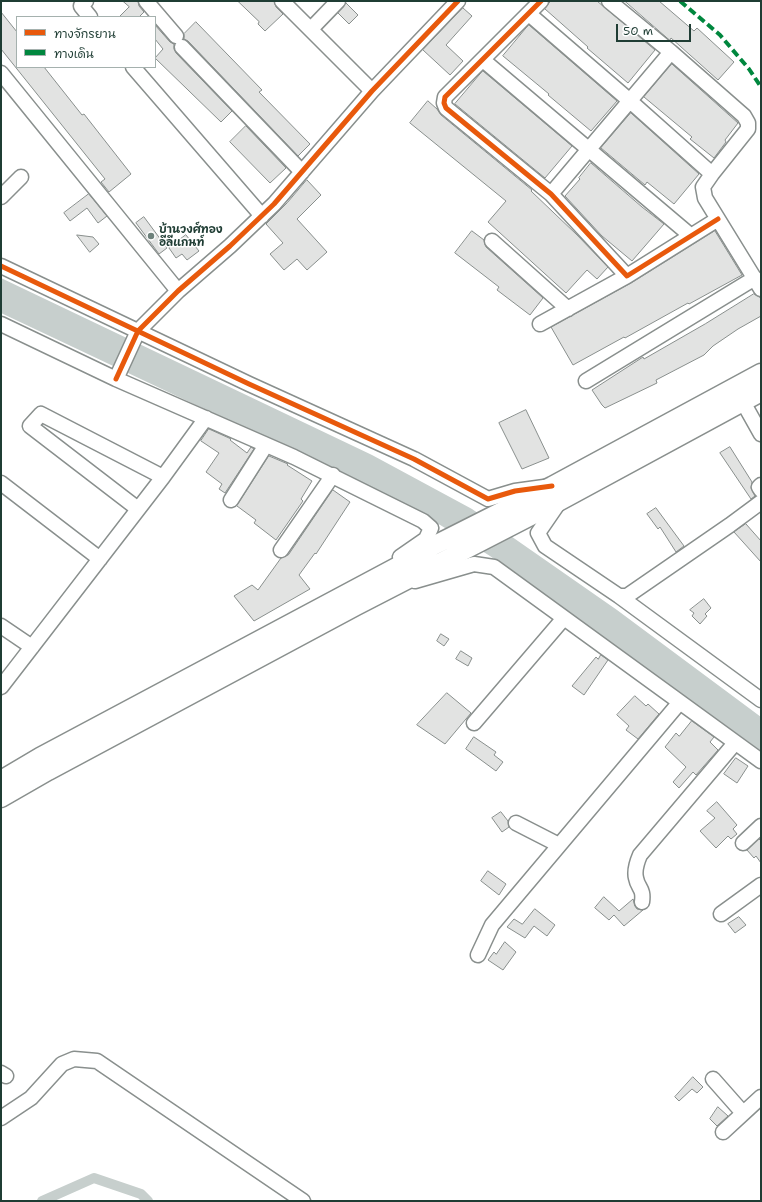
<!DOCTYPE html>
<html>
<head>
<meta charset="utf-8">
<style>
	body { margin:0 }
	#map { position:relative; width:762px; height:1202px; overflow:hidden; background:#fff; font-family:"Shantell Sans","Playpen Sans Thai",sans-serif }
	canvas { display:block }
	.frame { position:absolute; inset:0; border:2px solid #1f3d34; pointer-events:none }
	.legend { position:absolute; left:16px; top:16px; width:140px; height:52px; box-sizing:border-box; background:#fff; border:1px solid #a5b1ae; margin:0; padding:5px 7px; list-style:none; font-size:12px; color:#1f3d34 }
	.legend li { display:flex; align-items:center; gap:8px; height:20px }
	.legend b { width:20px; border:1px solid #a5b1ae }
	.scale { position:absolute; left:616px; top:24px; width:75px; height:18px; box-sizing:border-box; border:2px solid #1f3d34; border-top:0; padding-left:5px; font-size:12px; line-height:14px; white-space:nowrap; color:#1f3d34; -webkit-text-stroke:3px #fff; paint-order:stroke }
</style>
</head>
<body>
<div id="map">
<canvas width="762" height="1202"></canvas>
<div class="frame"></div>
<ul class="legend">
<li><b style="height:5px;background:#e8590c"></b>ทางจักรยาน</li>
<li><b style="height:5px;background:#00873e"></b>ทางเดิน</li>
</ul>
<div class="scale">50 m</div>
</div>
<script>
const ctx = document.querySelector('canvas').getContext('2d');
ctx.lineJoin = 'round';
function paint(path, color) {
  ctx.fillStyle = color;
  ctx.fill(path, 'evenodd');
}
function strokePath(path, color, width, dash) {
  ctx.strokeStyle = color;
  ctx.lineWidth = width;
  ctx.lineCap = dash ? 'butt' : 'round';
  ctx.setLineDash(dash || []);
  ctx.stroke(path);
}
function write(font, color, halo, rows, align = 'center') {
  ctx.font = font + ' "Shantell Sans","Playpen Sans Thai",sans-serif';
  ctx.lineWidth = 3;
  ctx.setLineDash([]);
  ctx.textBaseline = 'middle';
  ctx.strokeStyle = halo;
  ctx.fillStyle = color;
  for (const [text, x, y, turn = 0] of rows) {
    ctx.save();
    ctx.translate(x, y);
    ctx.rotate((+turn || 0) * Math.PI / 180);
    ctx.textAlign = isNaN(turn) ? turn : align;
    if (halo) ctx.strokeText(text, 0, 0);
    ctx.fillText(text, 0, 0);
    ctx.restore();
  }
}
paint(new Path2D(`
	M1 278 372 455 472 509 617 610 761 717V751L490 556 437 523 382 493 1 313Z`), '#c7cfcd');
strokePath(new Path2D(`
	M42 1201 94 1178 141 1194 148 1201`), '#c7cfcd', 10);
const building = new Path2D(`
	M123 1H138L139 6 144 12 139 17H119L129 7Z
	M238 1H274L276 7 283 14 265 31 258 24 259 22Z
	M551 1H597L655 50 628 83 587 48 588 47 545 9Z
	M625 1H659L694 31 697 28 734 62 718 80 671 38 670 40Z
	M346 3 358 15 349 24 338 13Z
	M463 8 472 16 446 45 463 61 450 75 423 50Z
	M1 12 17 32V67H44L82 115 84 114 131 174 109 192 101 182 105 179 1 49Z
	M196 22 262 90 259 92 310 144 298 156 188 41 184 39V34Z
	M155 25 170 42 174 44V49L176 53 232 111 221 122 155 58 163 49 155 39Z
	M529 25 617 101 591 131 548 95 549 94 503 56Z
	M672 64 738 123 725 140 726 142 714 158 690 139 692 137 644 97Z
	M483 71 572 146 545 178 455 104Z
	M428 101 437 109 441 115 532 190 531 191 576 234 608 267 597 279 587 270 566 293 488 222 506 201 410 123Z
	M631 113 699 174 674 204 647 182 645 185 601 148Z
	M246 126 286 168 270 183 230 142Z
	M591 163 642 207 664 224 632 261 602 236 565 196 580 179 579 178Z
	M307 180 321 195 297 219 327 252 307 270 297 259 284 270 270 254 283 243 266 224 287 203Z
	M89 194 107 216 98 223 87 208 70 221 64 213Z
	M144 217 167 248 159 254 136 223Z
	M472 231 484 240 486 247 543 298 530 315 497 290 499 287 455 253Z
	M715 231 742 275 689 304 688 303 625 338 624 337 573 365 551 327 631 283Z
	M77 235 93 237 99 244 90 252Z
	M186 235 199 251 187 260 182 254 176 258 169 248Z
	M754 294 761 298V316L738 329 713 346 704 355 656 380 657 383 605 408 602 405 592 390 643 357 644 359 705 324Z
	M526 410 549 458 522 469 499 423Z
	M209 429 229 438 231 439 230 440 247 453 251 447 254 449 225 493 219 489 222 484 206 472 219 453 201 441Z
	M730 447 752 482 751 488 755 496 751 499 720 453Z
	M269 456 288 464 287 465 312 481 301 499 303 501 276 540 254 523 256 520 237 506Z
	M333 490 350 502 316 554 315 553 299 575 310 589 254 621 234 596 252 585 258 590 281 558 288 555Z
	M656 508 684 546 676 552 660 527 658 529 647 514Z
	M746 524 761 541V562L734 532Z
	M704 599 711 608 705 614 707 616 700 624 692 616 694 613 690 610Z
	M441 634 449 639 444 646 437 641Z
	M461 651 472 658 468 666 456 659Z
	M601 655 608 660 584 695 572 686 596 657 598 659Z
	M447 693 471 713 445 744 417 725Z
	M635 696 646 706 648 704 659 714 638 739 626 730 629 726 617 715Z
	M692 721 714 737 710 742 718 750 696 775 693 772 679 788 673 782 686 767 665 747 676 733 679 736Z
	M474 737 496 752 494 755 503 762 496 771 466 749Z
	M736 758 748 766 737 783 724 774Z
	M717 802 737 825 733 829 737 834 731 839 728 836 716 848 700 831 715 818 707 811Z
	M501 812 508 821 509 827 502 832 492 818Z
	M759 839 761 841V863L756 856 754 858 747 850Z
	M488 871 506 884 499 895 481 881Z
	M604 897 619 911 633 899 635 906 637 909 643 910 624 926 614 915 609 920 595 908Z
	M535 909 555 925 547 936 534 926 525 938 507 927 514 919 522 924Z
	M739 917 746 925 735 933 728 924Z
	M505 942 516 952 503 970 488 960 494 952 496 954Z
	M693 1077 703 1087 697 1093 692 1089 679 1101 675 1097Z
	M718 1107 728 1116 717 1126 710 1119Z`);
paint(building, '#e2e3e2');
strokePath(building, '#898f8d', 1);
const minor = new Path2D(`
	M86 1 81 6 90 17
	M146 1 176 36
	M282 1 372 91
	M541 1 445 97 444 103 446 108 551 194 627 276 718 219
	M609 1 671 52 744 116 748 123V129L712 174 703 187 705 198 761 289
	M529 14 630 101 712 174
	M311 29 338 1
	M182 47 302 172
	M483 60 690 235
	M133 67 262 216
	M1 73 178 291
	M551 194 671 52
	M1 197 21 177
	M492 241 568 309
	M1 266 249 384 414 459 488 499 515 491 544 487
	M1 324 116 379 294 457 423 521 431 528 426 539 400 557
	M540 324 627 276
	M116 379 138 331 178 291 230 246 274 204 372 91 458 1
	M586 381 755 278
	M743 402 761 434
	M1 483 100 559
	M761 485 759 487 761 490
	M231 500 266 445
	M560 501 538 533 545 546 619 596 761 700
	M138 509 30 426 41 414 163 477
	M281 550 333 475
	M415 581 474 564 494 567 761 761
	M619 596H627L730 525 761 502
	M1 626 32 647
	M1 687 163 477 206 418
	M474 723 564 618
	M516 823 559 845
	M743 843 761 826
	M642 902C644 888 638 889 636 878 634 870 637 862 640 855L735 743
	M721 914 761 885
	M478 955 492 925 680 702
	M1 1073 6 1076
	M713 1079 743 1113
	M1 1118 31 1098 62 1064 74 1059 97 1061 303 1201
	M723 1132 761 1097`);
const major = new Path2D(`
	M1 780 40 757 404 563 433 546 552 486 761 373
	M1 798 48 771 356 606 560 501 761 392`);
strokePath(minor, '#898f8d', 17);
strokePath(major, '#898f8d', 21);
strokePath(minor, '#fff', 14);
strokePath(major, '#fff', 18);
strokePath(new Path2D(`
	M680 1 720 35 749 69 761 87`), '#00873e', 4, [8, 4]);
strokePath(new Path2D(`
	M541 1 445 97 444 103 446 108 551 194 627 276 718 219
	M1 266 249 384 414 459 488 499 515 491 552 486
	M116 379 138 331 178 291 230 246 274 204 372 91 458 1`), '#e8590c', 5);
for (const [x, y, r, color] of [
	[151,236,4,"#6d817b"]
]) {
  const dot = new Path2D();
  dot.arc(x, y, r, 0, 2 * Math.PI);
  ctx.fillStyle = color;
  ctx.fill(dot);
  strokePath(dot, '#fff', 1.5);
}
write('bold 11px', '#1f3d34', '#fff', [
	["บ้านวงศ์ทอง",159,230],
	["อีลีแกนท์",159,243]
], 'left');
</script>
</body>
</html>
